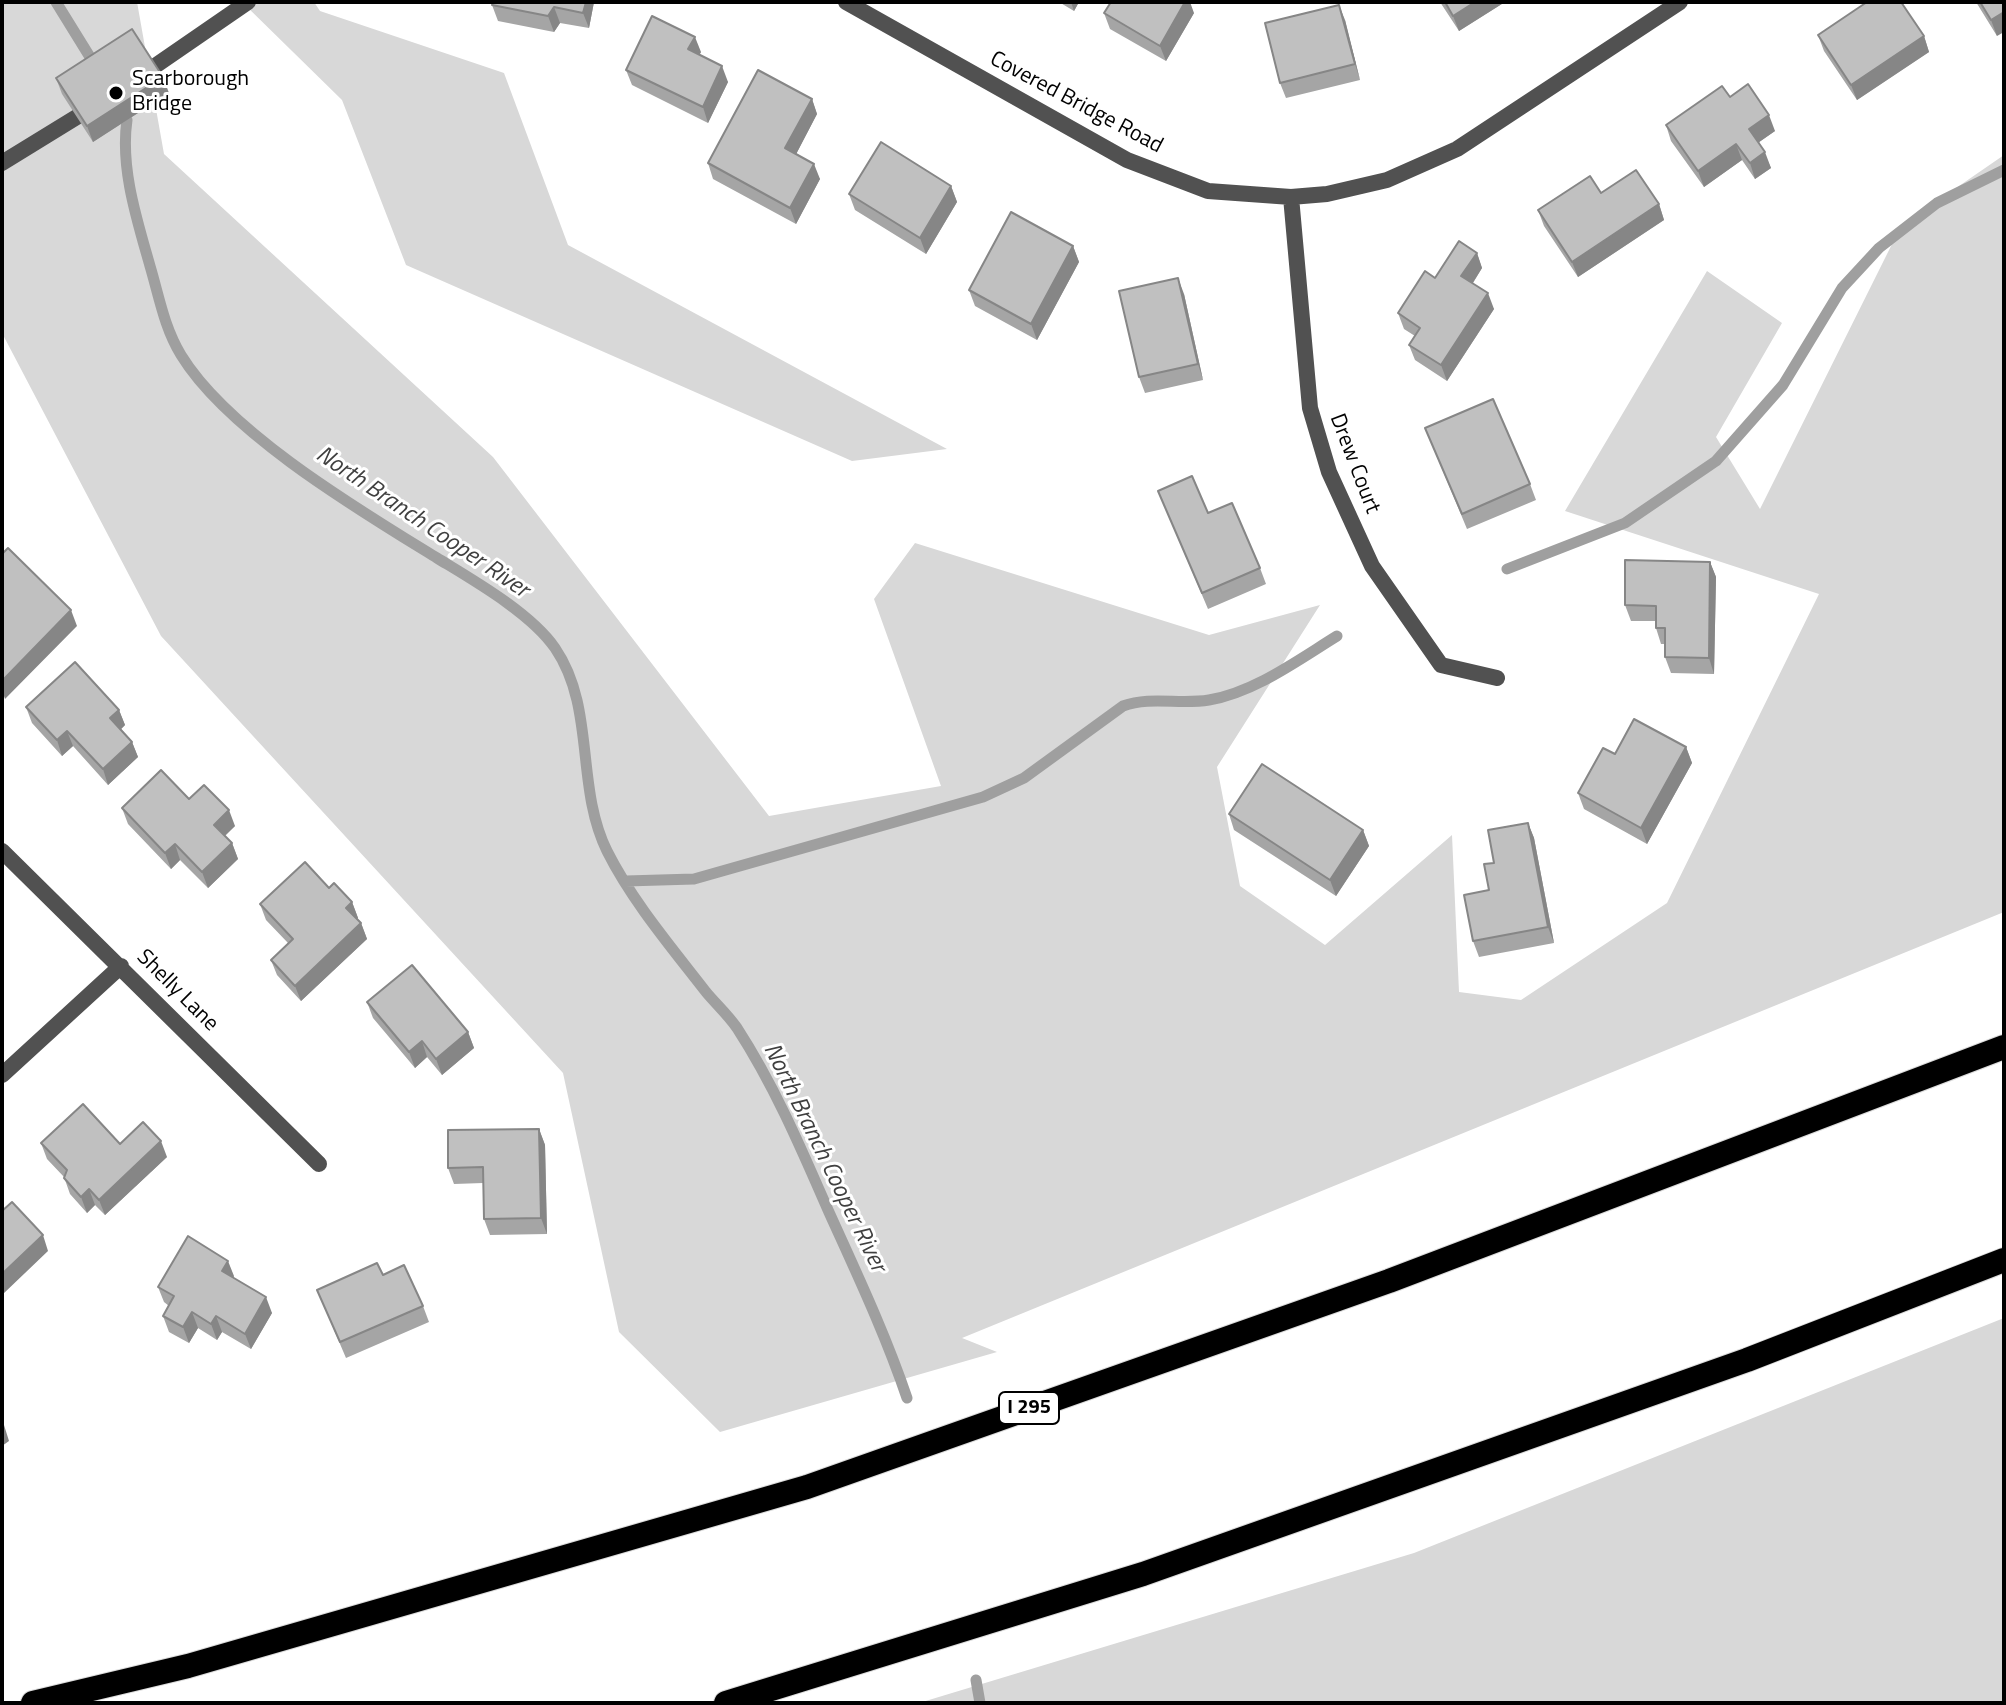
<!DOCTYPE html>
<html>
<head>
<meta charset="utf-8">
<style>
	body { margin:0 }
	#map { position:relative; width:2006px; height:1705px; overflow:hidden; background:#fff; font-family:"Titillium Web",sans-serif }
	canvas { display:block }
	.frame { position:absolute; inset:0; border:4px solid #000; pointer-events:none }
</style>
</head>
<body>
<div id="map">
<canvas width="2006" height="1705"></canvas>
<div class="frame"></div>
</div>
<script>
const ctx = document.querySelector('canvas').getContext('2d');
ctx.lineJoin = 'round';
function paint(path, color) {
  ctx.fillStyle = color;
  ctx.fill(path, 'evenodd');
}
function strokePath(path, color, width, dash) {
  ctx.strokeStyle = color;
  ctx.lineWidth = width;
  ctx.lineCap = dash ? 'butt' : 'round';
  ctx.setLineDash(dash || []);
  ctx.stroke(path);
}
function write(font, color, halo, rows, align = 'center') {
  ctx.font = font + ' "Titillium Web",sans-serif';
  ctx.lineWidth = 6;
  ctx.setLineDash([]);
  ctx.textBaseline = 'middle';
  ctx.strokeStyle = halo;
  ctx.fillStyle = color;
  for (const [text, x, y, turn = 0] of rows) {
    ctx.save();
    ctx.translate(x, y);
    ctx.rotate((+turn || 0) * Math.PI / 180);
    ctx.textAlign = isNaN(turn) ? turn : align;
    if (halo) ctx.strokeText(text, 0, 0);
    ctx.fillText(text, 0, 0);
    ctx.restore();
  }
}
paint(new Path2D(`
	M2 2H137L164 154 493 457 769 816 941 786 874 599 915 543 1209 635 1320 605 1217 767 1240 886 1325 945 1452 835 1459 992 1521 1000 1667 903 1819 594 1565 511 1707 271 1782 323 1716 437 1760 509 1901 226 2004 155V912L962 1338 997 1352 720 1432 619 1332 563 1073 161 636 2 333Z
	M242 2H314L320 11 504 73 568 245 947 449 852 461 406 265 342 100Z
	M2004 1318V1703H919L1414 1553Z`), '#d8d8d8');
strokePath(new Path2D(`
	M56 2 98 70
	M127 120C120 168 137 220 150 266 159 296 164 327 181 355 228 432 359 510 437 558 473 580 531 613 555 648 596 708 575 786 607 851 632 901 672 948 706 992 716 1004 728 1015 737 1028 774 1085 801 1148 828 1210 856 1272 885 1333 907 1398
	M1507 569 1625 523 1716 461 1783 385 1842 288 1879 248 1937 203 2004 170
	M626 881 694 879 983 797 1024 778 1123 706C1151 696 1180 705 1209 700 1255 692 1298 660 1337 636
	M976 1680 980 1703`), '#9f9f9f', 11);
const motorway = new Path2D(`
	M33 1703 188 1666 807 1487 1389 1281 2004 1047
	M726 1703 1143 1574 1747 1360 2004 1260`);
strokePath(motorway, '#dbdbdb', 26);
strokePath(new Path2D(`
	M846 2 1127 160 1208 191 1291 197 1327 194 1387 180 1457 149 1680 2
	M139 77 248 2
	M2 163 93 107
	M1291 197 1310 408 1329 472 1372 566 1441 665 1497 678
	M2 851 319 1164
	M2 1075 121 966`), '#515151', 16);
strokePath(motorway, '#000', 24);
paint(new Path2D(`
	M594 2 589 28 560 23 554 32 498 21 492 5Z
	M1059 2H1079L1074 11Z
	M1440 2H1505L1459 31Z
	M1976 2H2004L1997 36Z
	M1104 13H1194L1166 61 1110 29Z
	M1345 20 1360 80 1286 98 1280 83Z
	M1818 35 1924 36 1929 52 1857 100 1824 51Z
	M701 52 699 55 728 82 708 123 632 85 626 70Z
	M56 78 169 93 93 142 62 94Z
	M1730 97 1775 131 1759 142 1771 168 1755 179 1742 160 1704 187 1671 141 1666 125Z
	M812 99 817 114 796 154 820 179 796 224 713 179 708 163Z
	M951 186 957 202 926 254 855 210 849 194Z
	M1601 193 1659 204 1664 220 1578 277 1544 226 1538 210Z
	M1073 246 1079 262 1037 340 975 306 969 290Z
	M1477 253 1482 268 1473 283 1494 309 1447 381 1415 360 1409 345 1415 336 1404 329 1398 313 1435 278Z
	M1184 294 1203 380 1145 393 1139 377Z
	M1425 428 1530 484 1536 500 1467 529Z
	M1158 491 1208 513 1260 568 1266 584 1208 609Z
	M1710 562 1716 577 1714 674 1671 673 1665 657V644H1661L1656 628V621H1631L1625 605Z
	M26 707 119 710 125 725 121 729 132 742 138 757 108 785 73 746 62 756 32 723Z
	M1686 747 1692 763 1647 844 1584 809 1578 793 1615 754Z
	M189 799 235 826 225 836 232 843 238 859 208 888 180 860 171 869 128 824 122 808Z
	M1229 814 1363 830 1369 846 1336 896 1234 830Z
	M1528 823 1534 838 1554 943 1479 957 1473 941 1489 890 1494 863Z
	M329 888 352 902 358 918 357 919 361 923 367 939 301 1001 277 975 271 960 288 943 266 920 260 904Z
	M367 1002 468 1032 474 1048 442 1075 427 1057 415 1068 373 1018Z
	M539 1129 545 1145 547 1234 490 1235 484 1219 483 1183 454 1184 448 1168Z
	M41 1143 120 1144 167 1157 105 1215 95 1205 87 1213 70 1194 64 1177 47 1159Z
	M383 1275 423 1306 429 1322 346 1358 317 1290Z
	M234 1276 233 1278 272 1313 251 1349 222 1332 217 1340 198 1328 189 1343 169 1332 163 1316 169 1306 164 1302 158 1287Z`), '#a5a5a5');
paint(new Path2D(`
	M586 2H594L589 28 583 13Z
	M1071 2H1079L1074 11Z
	M1185 2H1190L1194 13 1166 61 1160 46Z
	M1475 2H1505L1459 31 1453 16Z
	M1339 5 1345 20 1360 80 1355 64Z
	M554 7 560 23 554 32 548 16Z
	M2004 12V32L1997 36 1991 20Z
	M1924 36 1929 52 1857 100 1851 85Z
	M695 37 701 52 694 65 688 49Z
	M722 66 728 82 708 123 703 107Z
	M163 77 169 93 93 142 87 126Z
	M812 99 817 114 791 164 785 148Z
	M1769 115 1775 131 1755 145 1749 129Z
	M1736 144 1742 160 1704 187 1698 171Z
	M1765 152 1771 168 1755 179 1750 163Z
	M814 164 820 179 796 224 790 208Z
	M951 186 957 202 926 254 920 238Z
	M1659 204 1664 220 1578 277 1572 262Z
	M1073 246 1079 262 1037 340 1031 324Z
	M1477 253 1482 268 1467 292 1461 276Z
	M1178 278 1184 294 1203 380 1198 364Z
	M1488 293 1494 309 1447 381 1441 365Z
	M1710 562 1716 577 1714 674 1709 658Z
	M71 610 77 626 5 699 2 690V681Z
	M119 710 125 725 116 734 110 718Z
	M67 731 73 746 62 756 57 740Z
	M132 742 138 757 108 785 103 769Z
	M1686 747 1692 763 1647 844 1641 828Z
	M229 810 235 826 220 840 214 825Z
	M1528 823 1534 838 1554 943 1548 927Z
	M1363 830 1369 846 1336 896 1330 880Z
	M232 843 238 859 208 888 202 872Z
	M175 844 180 860 171 869 165 853Z
	M352 902 358 918 352 924 346 908Z
	M361 923 367 939 301 1001 295 986Z
	M468 1032 474 1048 442 1075 436 1059Z
	M422 1041 427 1057 415 1068 409 1052Z
	M539 1129 545 1145 547 1234 541 1218Z
	M161 1141 167 1157 105 1215 99 1200Z
	M89 1189 95 1205 87 1213 81 1197Z
	M43 1235 48 1251 2 1295V1274Z
	M228 1261 234 1276 228 1287 222 1271Z
	M266 1297 272 1313 251 1349 245 1334Z
	M192 1312 198 1328 189 1343 183 1327Z
	M216 1316 222 1332 217 1340 211 1324Z
	M4 1425 9 1441 2 1446V1426Z`), '#868686');
const building = new Path2D(`
	M493 2H586L583 13 554 7 548 16 492 5Z
	M1111 2H1185L1160 46 1104 13Z
	M1445 2H1475L1453 16Z
	M1867 2H1901L1924 36 1851 85 1818 35Z
	M1980 2H2004V12L1991 20Z
	M1339 5 1355 64 1280 83 1265 23Z
	M652 16 695 37 688 49 722 66 703 107 626 70Z
	M132 29 163 77 87 126 56 78Z
	M758 70 812 99 785 148 814 164 790 208 708 163Z
	M1748 84 1769 115 1749 129 1765 152 1750 163 1736 144 1698 171 1666 125 1722 86 1730 97Z
	M881 142 951 186 920 238 849 194Z
	M1636 170 1659 204 1572 262 1538 210 1590 176 1601 193Z
	M1011 212 1073 246 1031 324 969 290Z
	M1459 241 1477 253 1461 276 1488 293 1441 365 1409 345 1420 328 1398 313 1425 271 1435 278Z
	M1178 278 1198 364 1139 377 1119 291Z
	M1493 399 1530 484 1462 514 1425 428Z
	M1192 476 1208 513 1232 503 1260 568 1202 593 1158 491Z
	M8 548 71 610 2 681V554Z
	M1625 560 1710 562 1709 658 1665 657V628H1656V606L1625 605Z
	M75 662 119 710 110 718 132 742 103 769 67 731 57 740 26 707Z
	M1634 719 1686 747 1641 828 1578 793 1603 748 1615 754Z
	M1262 764 1363 830 1330 880 1229 814Z
	M161 770 189 799 204 785 229 810 214 825 232 843 202 872 175 844 165 853 122 808Z
	M1528 823 1548 927 1473 941 1464 895 1489 890 1484 864 1494 863 1488 830Z
	M305 862 329 888 334 883 352 902 346 908 361 923 295 986 271 960 293 939 260 904Z
	M412 965 468 1032 436 1059 422 1041 409 1052 367 1002Z
	M83 1104 120 1144 143 1122 161 1141 99 1200 89 1189 81 1197 64 1178 67 1170 41 1143Z
	M539 1129 541 1218 484 1219 483 1167 448 1168V1130Z
	M12 1202 43 1235 2 1274V1211Z
	M188 1236 228 1261 222 1271 266 1297 245 1334 216 1316 211 1324 192 1312 183 1327 163 1316 174 1296 158 1287Z
	M377 1263 383 1275 404 1265 423 1306 340 1342 317 1290Z`);
paint(building, '#c0c0c0');
strokePath(building, '#868686', 2);
for (const [x, y, r, color] of [
	[116,93,8,"#000"]
]) {
  const dot = new Path2D();
  dot.arc(x, y, r, 0, 2 * Math.PI);
  ctx.fillStyle = color;
  ctx.fill(dot);
  strokePath(dot, '#fff', 3);
}
for (const [x, y, w] of [
	[1029,1408,60]
]) {
  const box = new Path2D();
  box.roundRect(x - w / 2, y - 16, w, 32, 6);
  ctx.fillStyle = '#fff';
  ctx.fill(box);
  strokePath(box, '#000', 2);
}
write('bold 20px', '#000', null, [
	["I 295",1029,1408]
]);
write('22px', '#000', '#fff', [
	["Scarborough",132,80],
	["Bridge",132,105]
], 'left');
write('22px', '#000', '#fff', [
	["Covered Bridge Road",1076,103,28],
	["Drew Court",1354,464,69],
	["Shelly Lane",177,991,45]
]);
write('italic 24px', '#404040', '#fff', [
	["North Branch Cooper River",422,523,34],
	["North Branch Cooper River",824,1158,64]
]);
</script>
</body>
</html>
